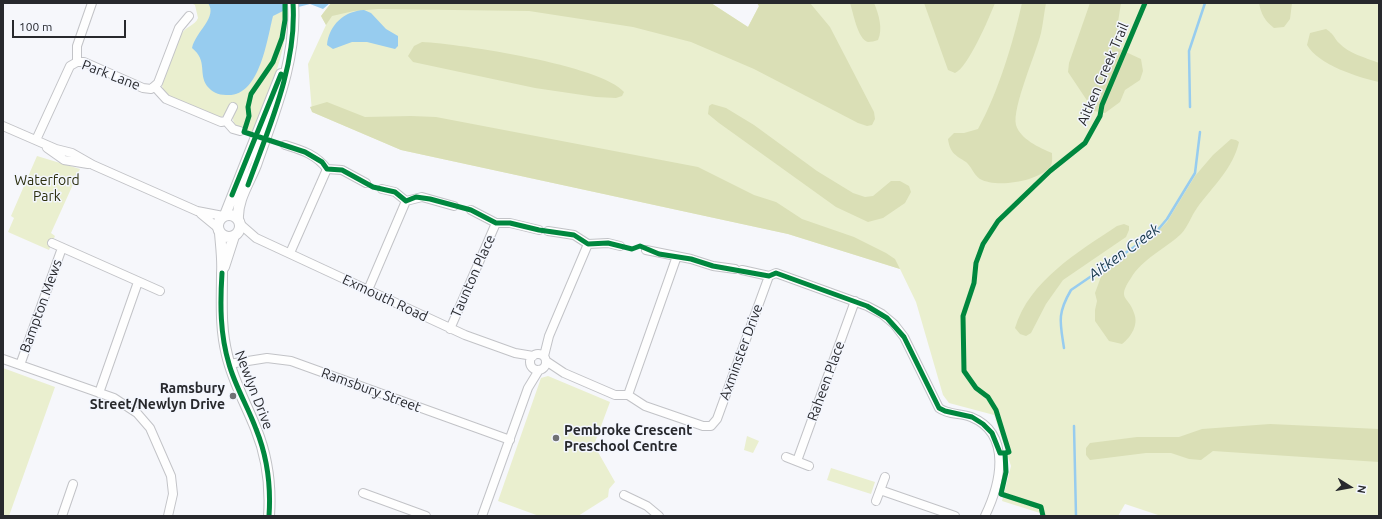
<!DOCTYPE html>
<html>
<head>
<meta charset="utf-8">
<style>
	body { margin:0 }
	#map { position:relative; width:1382px; height:519px; overflow:hidden; background:#f6f7fb; font-family:Ubuntu,sans-serif }
	canvas { display:block }
	.frame { position:absolute; inset:0; border:4px solid #28292d; pointer-events:none }
	.north { position:absolute; left:1330px; top:467px; width:40px; height:40px; -webkit-text-stroke:3px #f3f6fe; paint-order:stroke; rotate:101deg; font-size:11px; font-weight:700; line-height:16px; text-align:center; color:#28292d }
	.north::after { content:''; display:block; margin:auto; width:14px; height:18px; background:#28292d; clip-path:polygon(50% 0,100% 100%,50% 72%,0 100%) }
	.scale { position:absolute; left:12px; top:20px; width:114px; height:18px; box-sizing:border-box; border:2px solid #28292d; border-top:0; padding-left:5px; font-size:12px; line-height:14px; white-space:nowrap; color:#28292d; -webkit-text-stroke:3px #f3f6fe; paint-order:stroke }
</style>
</head>
<body>
<div id="map">
<canvas width="1382" height="519"></canvas>
<div class="frame"></div>
<div class="north">N</div>
<div class="scale">100 m</div>
</div>
<script>
const ctx = document.querySelector('canvas').getContext('2d');
ctx.lineJoin = 'round';
function paint(path, color) {
  ctx.fillStyle = color;
  ctx.fill(path, 'evenodd');
}
function strokePath(path, color, width, dash) {
  ctx.strokeStyle = color;
  ctx.lineWidth = width;
  ctx.lineCap = dash ? 'butt' : 'round';
  ctx.setLineDash(dash || []);
  ctx.stroke(path);
}
function write(font, color, halo, rows, align = 'center') {
  ctx.font = font + ' Ubuntu,sans-serif';
  ctx.lineWidth = 3;
  ctx.setLineDash([]);
  ctx.textBaseline = 'middle';
  ctx.strokeStyle = halo;
  ctx.fillStyle = color;
  for (const [text, x, y, turn = 0] of rows) {
    ctx.save();
    ctx.translate(x, y);
    ctx.rotate((+turn || 0) * Math.PI / 180);
    ctx.textAlign = isNaN(turn) ? turn : align;
    if (halo) ctx.strokeText(text, 0, 0);
    ctx.fillText(text, 0, 0);
    ctx.restore();
  }
}
paint(new Path2D(`
	M191 3H288C288 52 270 89 253 133 243 129 232 128 233 116L226 114 220 118 167 96 163 91 162 85 181 35C185 26 195 26 198 18L195 5Z
	M331 3H711L748 27 759 6 757 3H1379V516H1161L1125 504 1118 516H1040V513L1002 501 1011 466 994 415 949 403 943 395 916 302 900 269 788 234 401 150 312 112 308 64 326 25 321 16Z
	M37 156 80 169 51 233 55 236 49 250 8 232 14 218 11 216Z
	M3 368 55 387 9 516H3Z
	M548 376 610 402 594 445 615 482 609 489 608 497 578 516H539L498 501 541 378Z
	M747 436 759 441 753 453 744 450Z
	M831 468 875 482 871 494 827 480Z`), '#eaefcf');
paint(new Path2D(`
	M331 3H711L748 27 759 6 757 3H810L830 27 874 112 875 119 872 125 867 126 858 123 754 69 691 42 633 27 529 11 378 9 354 11 332 16 326 25 321 16Z
	M850 3H874C879 15 883 29 878 40 875 41 871 42 868 42 858 40 853 12 850 3Z
	M924 3H995C989 18 968 68 955 73L948 70Z
	M1022 3H1046C1044 13 1043 24 1041 33 1036 54 1012 107 1016 125 1020 139 1040 148 1052 153 1052 158 1053 163 1050 167 1037 182 996 188 980 179 974 175 971 166 966 162 955 155 950 153 948 139L954 133H964L978 129C998 93 1013 43 1022 3Z
	M1090 3H1121L1115 41 1117 48 1141 59 1143 71 1140 80 1125 90 1120 102 1105 113 1094 111 1068 72 1069 63Z
	M1259 3H1292L1290 19 1284 27 1274 28C1265 21 1261 14 1259 3Z
	M1326 29C1336 36 1333 37 1339 43 1348 53 1366 58 1379 63V82C1357 77 1319 65 1307 45L1310 33Z
	M422 42C461 44 601 65 624 92L622 96 616 98 596 97 535 88 413 62 408 56 414 46Z
	M327 102 365 117 411 116 436 117 698 167 754 195 776 202 802 219 854 237 886 253 895 259 900 269 788 234 401 150 312 112 310 107Z
	M712 104 726 108 754 125 817 171 853 193 865 197 873 196 891 181H900L909 186 911 192 905 203 883 218 868 222 836 207 719 123 708 114 709 106Z
	M1231 139 1236 140 1239 142C1233 169 1212 187 1197 208 1191 216 1188 227 1181 234 1165 249 1142 259 1131 278 1116 300 1129 296 1134 313 1139 325 1131 337 1122 344L1109 341 1095 321V310L1097 301 1095 293 1102 274 1151 238 1167 222 1195 176 1213 155Z
	M1124 224 1129 226V230L1126 237 1063 280 1046 304 1031 333 1026 336 1020 334 1015 328C1029 281 1078 252 1117 226Z
	M1270 424 1379 429V462L1213 451 1201 460 1189 459 1171 453H1146L1090 460 1086 455V448L1090 443 1137 437H1179L1202 429Z`), '#dadfb6');
paint(new Path2D(`
	M208 3H330L323 9 310 4 283 11 273 16C267 39 260 98 226 95 218 95 212 92 207 86 198 73 208 61 192 48 196 31 218 17 208 3Z
	M364 10 371 13 386 29 398 36V46L395 49 367 42H352L333 49 327 45C329 25 344 11 364 10Z`), '#97ccef');
strokePath(new Path2D(`
	M1190 107 1189 51 1205 3
	M1064 348C1060 322 1057 314 1071 290L1156 232 1167 219 1195 173 1200 132
	M1074 426 1076 516`), '#97ccef', 2.5);
const minor = new Path2D(`
	M77 62V46L92 3
	M155 87 166 99 221 122 226 121 233 107
	M226 121 233 129 240 131
	M3 126 56 149 72 153 93 165 197 211 223 216
	M36 140 70 66 77 62H84L143 88 151 89 158 83 179 28 189 16
	M285 145C301 150 316 154 327 169L342 170 366 183
	M47 148 64 160 88 164
	M382 189 395 192 406 201 422 197 454 206
	M471 210 496 223H510L539 230
	M201 214 218 228
	M240 224 256 238 465 335 515 353 533 356
	M548 231 574 235 588 244 608 243 620 246
	M52 243 160 291
	M646 250 691 259 713 266 735 269
	M290 253 327 169
	M742 270 769 276 776 273 867 306 882 314 894 324 904 337 939 408C948 415 961 413 971 417 1013 434 1000 485 985 516
	M368 290 406 201
	M450 329 496 223
	M530 362a8 8 0 1 1 16 0a8 8 0 1 1-16 0Z
	M544 356 549 336 588 244
	M3 359 114 398 137 413 150 428 171 476 173 494 168 516
	M546 361 564 373 615 395H628L645 406 703 426H711L717 419 769 276
	M229 364 267 358 291 361 510 440
	M20 365 62 248
	M99 393 138 282
	M628 395 677 256
	M786 457 809 466
	M797 461 855 301
	M880 490 955 516
	M363 493 426 516
	M624 495 647 506 659 516
	M876 501 885 477
	M62 516 73 484
	M482 516 528 388 539 370`);
const tertiary = new Path2D(`
	M218 226a11 11 0 1 1 22 0a11 11 0 1 1-22 0Z
	M225 215 281 74
	M238 219C237 200 249 183 256 165 274 113 297 59 293 3
	M220 233C221 246 223 260 222 273 222 301 220 327 227 355 233 381 246 404 256 429 267 456 271 487 269 516
	M224 267 234 236`);
strokePath(minor, '#c2c3c7', 10);
strokePath(tertiary, '#c2c3c7', 12);
strokePath(minor, '#fefefe', 8);
strokePath(tertiary, '#fefefe', 10);
strokePath(new Path2D(`
	M285 3V20L282 38 273 62 251 94 248 107 249 116 244 132 305 152 322 162 327 169 342 170 373 187 395 192 406 201 416 197 430 199 471 210 496 223H510L539 230 574 235 588 244 608 243 632 249 640 246 659 254 691 259 713 266 769 276 776 273 867 306 887 318 904 337 939 408 945 411 972 417 983 424 992 433 1000 453H1005
	M248 185C269 127 297 66 293 3
	M232 195 281 74
	M222 273C220 304 220 334 229 364 235 386 248 407 256 429 267 456 271 487 269 516
	M1043 516 1041 507 1001 494 1006 472 1005 453 1009 452 996 410 988 397 976 388 964 371 963 316 974 283 976 263 983 244 998 221 1050 171 1085 143 1100 116 1102 105 1145 3`), '#00873e', 5);
for (const [x, y, r, color] of [
	[233,396,4,"#707175"],
	[556,438,4,"#707175"]
]) {
  const dot = new Path2D();
  dot.arc(x, y, r, 0, 2 * Math.PI);
  ctx.fillStyle = color;
  ctx.fill(dot);
  strokePath(dot, '#f3f6fe', 1.5);
}
write('14px', '#28292d', '#f3f6fe', [
	["Aitken Creek Trail",1103,74,-67],
	["Park Lane",111,75,21],
	["Taunton Place",473,276,-66],
	["Exmouth Road",385,298,25],
	["Bampton Mews",41,306,-70],
	["Axminster Drive",741,352,-70],
	["Raheen Place",826,381,-70],
	["Newlyn Drive",254,390,69],
	["Ramsbury Street",371,390,20]
]);
write('14px', '#2d300e', '#f3f6fe', [
	["Waterford",47,180],
	["Park",47,196]
]);
write('bold 14px', '#28292d', '#f3f6fe', [
	["Ramsbury",225,388],
	["Street/Newlyn Drive",225,404],
	["Pembroke Crescent",564,430,"left"],
	["Preschool Centre",564,446,"left"]
], 'right');
write('italic 15px', '#14364a', '#f3f6fe', [
	["Aitken Creek",1124,252,-36]
]);
</script>
</body>
</html>
